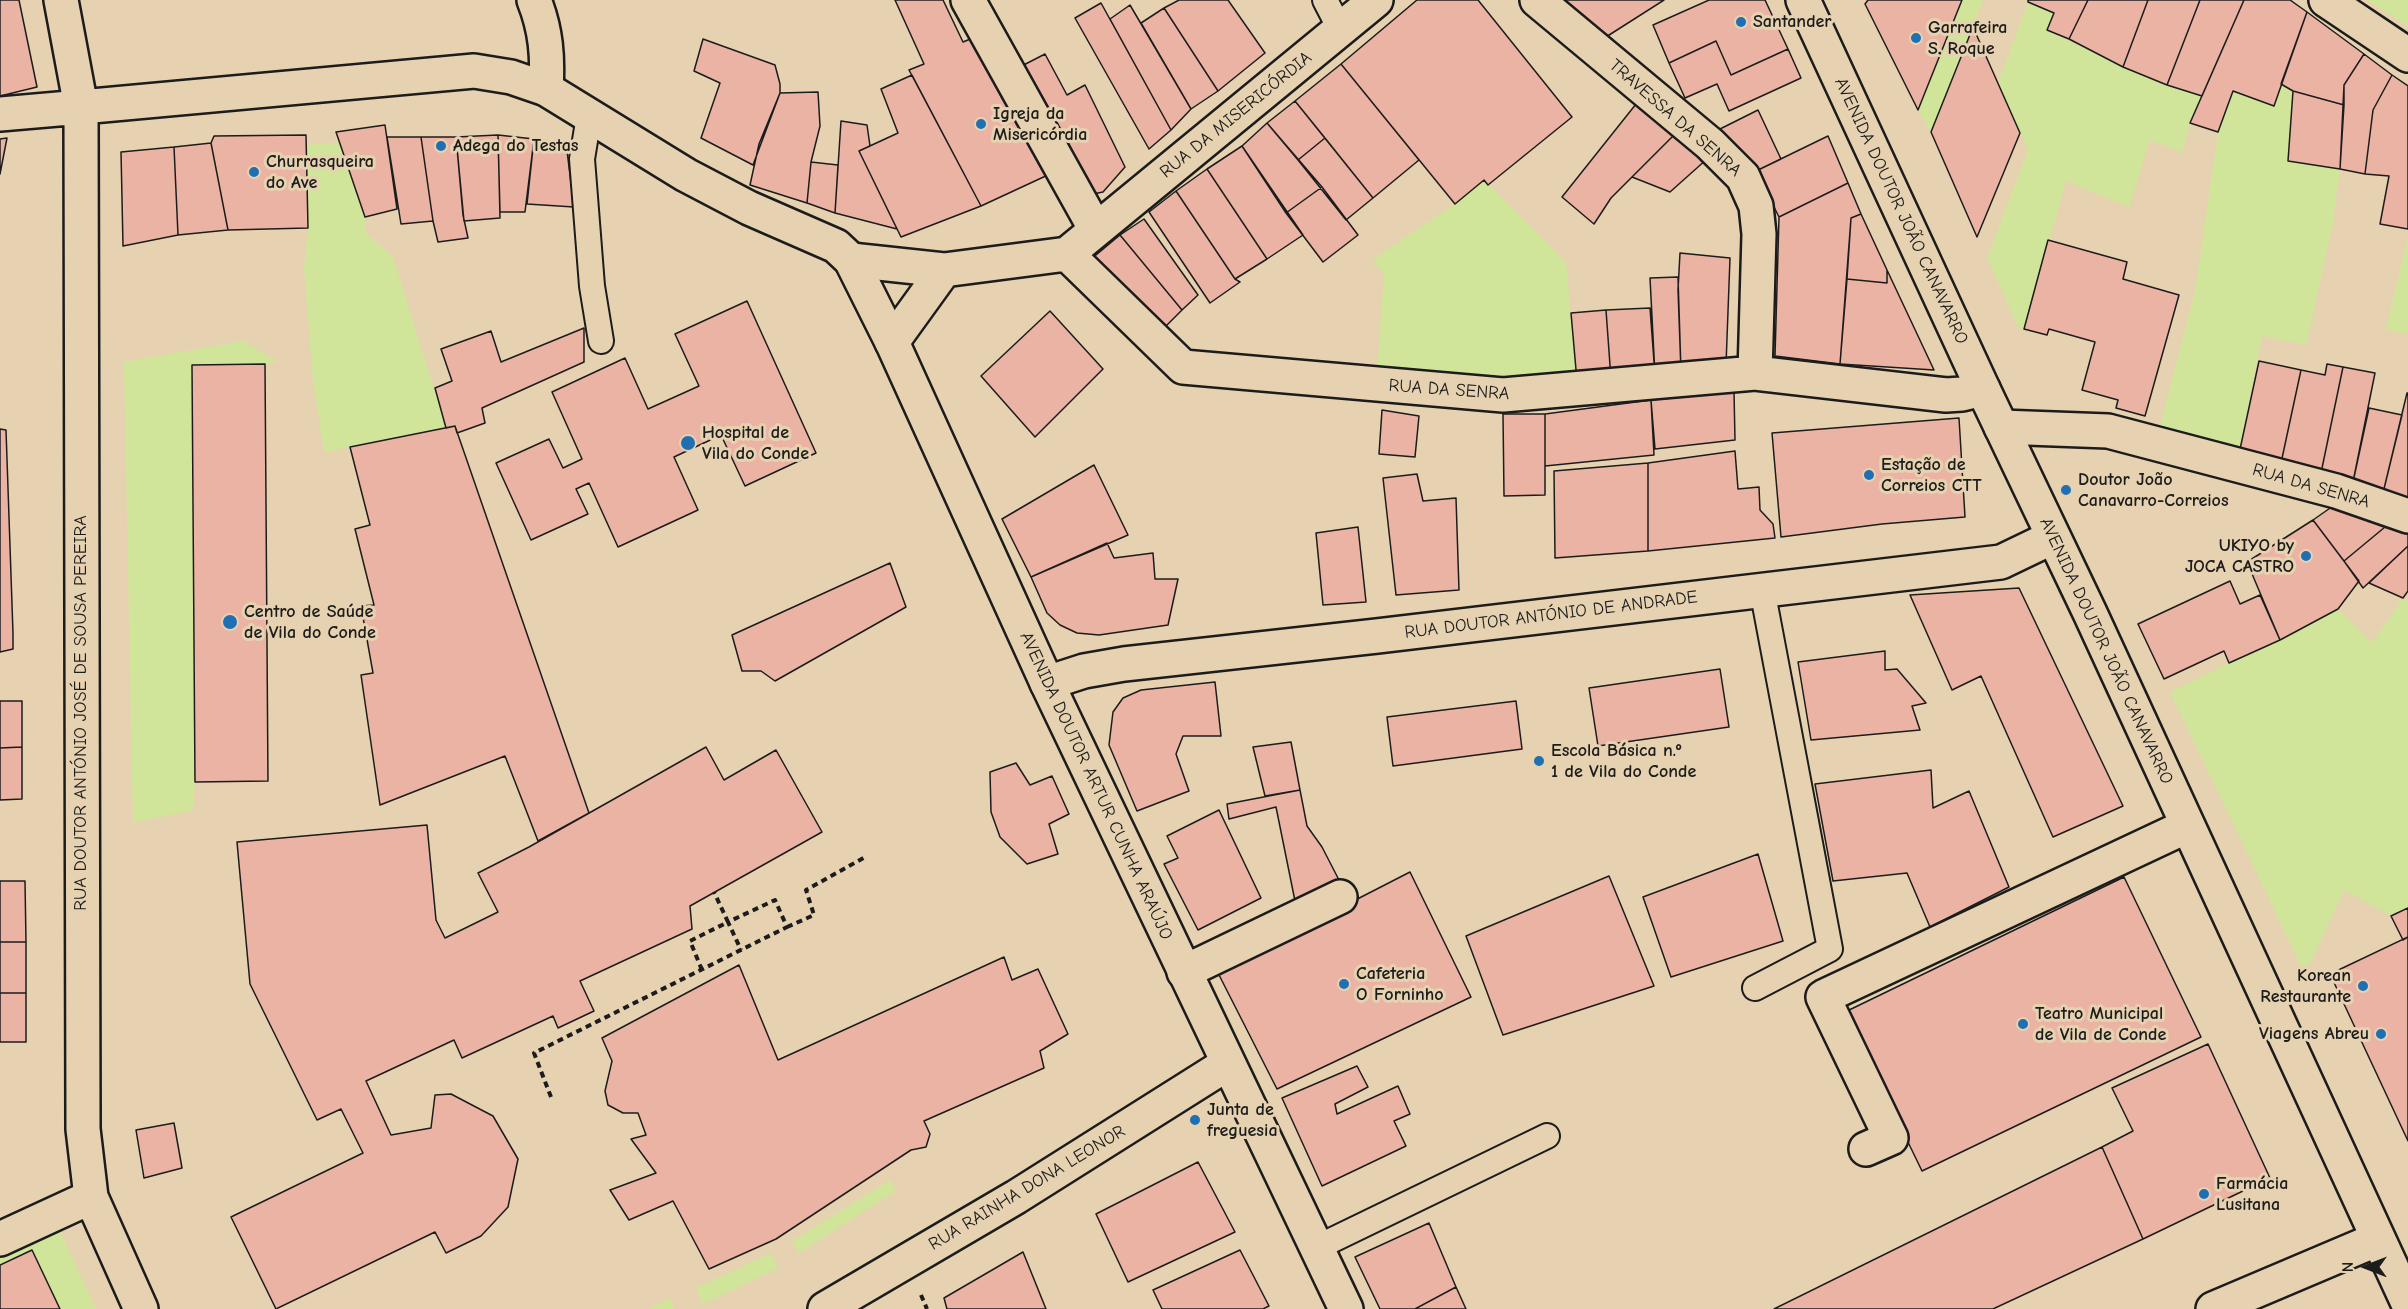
<!DOCTYPE html>
<html>
<head>
<meta charset="utf-8">
<style>
	body { margin:0 }
	#map { position:relative; width:2408px; height:1309px; overflow:hidden; background:#e6d2b0; font-family:"Comic Neue",sans-serif }
	canvas { display:block }
	.north { position:absolute; left:2336px; top:1237px; width:60px; height:60px; -webkit-text-stroke:4px #e6d2b0; paint-order:stroke; rotate:270deg; font-size:16px; font-weight:700; line-height:24px; text-align:center; color:#1c1c1c }
	.north::after { content:''; display:block; margin:auto; width:21px; height:27px; background:#1c1c1c; clip-path:polygon(50% 0,100% 100%,50% 72%,0 100%) }
</style>
</head>
<body>
<div id="map">
<canvas width="2408" height="1309"></canvas>
<div class="north">N</div>
</div>
<script>
const ctx = document.querySelector('canvas').getContext('2d');
ctx.lineJoin = 'round';
function paint(path, color) {
  ctx.fillStyle = color;
  ctx.fill(path, 'evenodd');
}
function strokePath(path, color, width, dash) {
  ctx.strokeStyle = color;
  ctx.lineWidth = width;
  ctx.lineCap = dash ? 'butt' : 'round';
  ctx.setLineDash(dash || []);
  ctx.stroke(path);
}
function write(font, color, halo, rows, align = 'center') {
  ctx.font = font + ' "Comic Neue",sans-serif';
  ctx.lineWidth = 6;
  ctx.setLineDash([]);
  ctx.textBaseline = 'middle';
  ctx.strokeStyle = halo;
  ctx.fillStyle = color;
  for (const [text, x, y, turn = 0] of rows) {
    ctx.save();
    ctx.translate(x, y);
    ctx.rotate((+turn || 0) * Math.PI / 180);
    ctx.textAlign = isNaN(turn) ? turn : align;
    if (halo) ctx.strokeText(text, 0, 0);
    ctx.fillText(text, 0, 0);
    ctx.restore();
  }
}
paint(new Path2D(`
	M1962 0H1983L1931 132 1918 110Z
	M2367 0H2408V26Z
	M2028 2 2054 13 2048 31 2123 67 2202 96 2190 123 2182 152 2150 140 2129 207 2066 181 2024 329H2019L1987 258 2028 150 1998 83Z
	M2281 84 2293 91 2288 161 2340 169 2332 228 2306 345 2262 336 2239 454 2158 433 2195 291 2218 132 2233 91 2274 106Z
	M340 142 365 217V233L393 257 446 428 324 452 313 380 304 269 308 228 306 145Z
	M1484 180 1566 262 1577 381 1517 380 1377 371 1384 276 1373 259 1455 204Z
	M2408 236V334L2386 329Z
	M243 341 278 362 265 364 192 365 195 782 193 810 133 823 124 362Z
	M2403 598 2408 601V908L2391 916 2344 890 2311 962 2302 968 2170 692 2338 609 2372 643Z
	M890 1180 896 1191 799 1253 792 1241Z
	M60 1231 96 1309H0V1258Z
	M771 1253 778 1268 703 1304 696 1288Z
	M671 1298 674 1309H648Z`), '#d0e59a');
const building = new Path2D(`
	M0 0H19L37 87 0 96Z
	M895 0H943L963 42 980 35 1050 174 981 206 909 70 924 64Z
	M1179 0H1228L1265 53 1218 91 1164 8Z
	M1417 0H1478L1572 117 1488 185 1484 180 1455 204 1341 64Z
	M1566 0H1664L1606 37 1564 2Z
	M1709 0H1765L1788 49 1731 75 1716 41 1669 63 1653 25Z
	M1868 0H1962L1918 110 1865 4Z
	M2028 0H2088L2069 39 2047 30 2054 13 2028 2Z
	M2088 0H2148L2123 67 2069 39Z
	M2148 0H2200L2167 85 2123 67Z
	M2200 0H2244L2202 96 2167 85Z
	M2244 0H2290L2307 12 2274 106 2233 91 2218 132 2190 123Z
	M1101 3 1171 130 1149 149 1075 18Z
	M1130 5 1191 109 1171 130 1110 19Z
	M1164 8 1218 91 1191 109 1141 23Z
	M2307 12 2364 54 2344 85V105L2293 91 2281 84Z
	M1973 27 2020 133 1977 237 1931 132Z
	M703 39 775 65 780 84V93L753 165 701 138 720 83 694 71Z
	M1716 41 1731 75 1788 49 1801 78 1729 111 1717 84 1685 98 1669 63Z
	M1045 54 1067 95 1085 85 1125 167 1103 192 1093 194 1014 70Z
	M2364 54 2392 75 2373 110 2365 174 2340 169 2344 85Z
	M1341 64 1419 160 1373 198 1295 101Z
	M912 75 981 206 901 237 859 151 898 133 881 89Z
	M2392 75 2408 86V229L2380 224 2389 176 2365 174 2373 110Z
	M2293 91 2344 105 2340 169 2288 161Z
	M818 92 820 126 811 162 807 203 750 185 759 144 780 93Z
	M1640 99 1677 132 1611 198 1594 224 1562 197Z
	M1295 101 1325 138 1298 160 1267 123Z
	M1758 110 1781 159 1756 171 1716 131Z
	M841 121 867 125 870 146 859 151 897 229 835 213Z
	M1267 123 1322 187 1286 213 1242 146Z
	M385 125 397 209 365 217 336 132Z
	M1677 132 1707 159 1670 192 1632 177Z
	M306 135 308 228 228 230 211 143 214 136Z
	M498 135 500 218 464 221 456 137Z
	M498 135 534 139 525 212H500Z
	M1828 136 1848 183 1779 217 1756 171Z
	M387 137H421L433 221 401 224Z
	M421 137H456L463 215 468 238 438 242 433 221Z
	M7 138 0 174V139Z
	M1325 138 1373 198 1346 220 1298 160Z
	M534 139 566 143 574 207 527 204Z
	M211 143 228 230 178 235 174 147Z
	M1242 146 1303 235 1267 259 1207 169Z
	M174 147 178 235 123 246 121 152Z
	M811 162 838 165 835 213 807 203Z
	M1207 169 1267 259 1235 279 1176 191Z
	M1848 183 1861 214 1851 218 1840 364 1775 356 1779 217Z
	M1322 187 1358 235 1323 262 1286 213Z
	M1176 191 1235 279 1240 282 1210 303 1149 212Z
	M1861 214 1887 270V283L1847 279 1851 218Z
	M1144 219 1198 295 1182 310 1120 235Z
	M1120 235 1182 310 1162 330 1090 260Z
	M2048 240 2127 262 2123 279 2179 295 2145 416 2116 408 2118 400 2082 390 2095 342 2049 329 2047 335 2024 329Z
	M1680 253 1730 258 1726 365 1681 372 1678 290Z
	M1887 270 1934 370 1840 364 1847 279 1887 283Z
	M1678 277 1681 372 1655 375 1650 278Z
	M747 301 816 453 745 486 721 435 674 457 698 510 618 547 589 483 576 489 588 514 531 540 496 463 549 439 563 468 582 459 552 392 625 358 648 409 699 386 675 334Z
	M1650 308 1655 375 1611 379 1606 310Z
	M1606 310 1611 379 1577 381 1571 313Z
	M1050 311 1103 369 1035 437 981 376Z
	M584 328V362L482 408 485 423 457 433 455 426 446 428 435 388 452 381 441 349 491 331 501 362Z
	M2259 361 2301 370 2281 463 2239 454Z
	M265 364 268 781 195 782 192 365Z
	M2327 364 2343 367 2321 473 2281 463 2301 370 2325 375Z
	M2343 367 2375 373 2353 482 2321 473Z
	M1734 392 1735 440 1655 449 1651 400Z
	M2407 393H2408V504L2383 493Z
	M1651 400 1654 455 1545 466V414Z
	M2369 408 2402 415 2383 493 2353 482Z
	M1382 410 1419 416 1415 457 1379 454Z
	M1503 414H1545V495L1504 496Z
	M1959 418 1965 517 1882 524 1781 537 1772 433Z
	M455 426 589 813 538 841 505 756 380 805 361 675 373 673 361 606 374 605 355 529 370 525 350 447Z
	M0 429 6 430 13 633V649L0 652Z
	M1735 451 1738 489 1759 487 1760 510 1773 524 1775 538 1648 551V463Z
	M1648 463V551L1555 558 1554 471Z
	M1094 465 1128 535 1031 577 1002 519Z
	M1417 474 1423 501 1456 498 1459 590 1396 595 1383 478Z
	M2333 506 2385 527 2344 561 2313 520Z
	M2313 520 2359 581 2338 609 2280 640 2247 562Z
	M1358 527 1366 602 1323 605 1316 533Z
	M2385 527 2408 534V546L2363 588 2344 561Z
	M1107 543 1114 558 1153 553 1155 579H1178L1168 625 1099 635 1077 633 1060 625 1047 613 1031 577Z
	M2408 546V591L2403 598 2369 583Z
	M890 563 906 607 775 681 761 671H742L732 635Z
	M2230 581 2240 604 2260 595 2280 640 2229 663 2224 651 2164 679 2138 624Z
	M2019 588 2123 806 2053 837 1981 676 1952 690 1910 595Z
	M1885 651V670L1897 669 1926 703 1912 706 1920 730 1811 740 1798 662Z
	M1720 669 1729 727 1598 746 1589 688Z
	M1215 682 1221 736H1183L1176 754 1189 791 1137 811 1109 745 1113 712 1123 698 1141 690Z
	M0 701H22V747L0 748Z
	M1516 701 1522 749 1393 766 1387 717Z
	M1291 742 1300 790 1265 796 1253 747Z
	M22 747V799L0 800V748Z
	M706 747 724 780 776 750 822 832 690 906 692 929 580 981 594 1011 558 1028 553 1016 462 1058 454 1040 366 1081 391 1135 431 1128 435 1095 451 1094 493 1116 518 1159 508 1207 481 1236 446 1253 435 1232 276 1309 231 1217 363 1153 341 1109 317 1120 250 984 237 842 427 825 436 920 445 938 498 912 478 873 529 847Z
	M1016 763 1030 785 1052 776 1069 814 1049 824 1058 854 1027 864 1000 837 991 812 990 772Z
	M1931 770 1933 808 1969 791 2009 887 1930 927 1907 873 1833 881 1815 784Z
	M1300 790 1307 826 1322 847 1339 880 1295 901 1276 807 1229 819 1227 804Z
	M1219 810 1261 898 1198 930 1164 864 1178 858 1167 836Z
	M1758 854 1783 941 1671 977 1643 897Z
	M1410 872 1471 997 1277 1089 1217 971Z
	M1609 876 1654 986 1503 1035 1466 936Z
	M2124 877 2201 1037 1922 1171 1845 1012Z
	M0 881H25L26 942H0Z
	M2408 908V937L2403 940 2391 916Z
	M2408 937V1141L2330 974Z
	M0 942H26V993H0Z
	M1004 957 1012 980 1038 969 1068 1034 1040 1051 1044 1068 924 1121 930 1134 926 1147 911 1150 776 1239 709 1269 673 1201 629 1220 610 1190 656 1173 631 1139 646 1135 638 1113H623L608 1105 605 1091 612 1061 602 1038 739 965 778 1060Z
	M0 993H26V1042H0Z
	M2208 1044 2270 1178 2143 1239 2102 1147 2133 1131 2112 1088Z
	M1357 1066 1368 1087 1335 1104 1337 1114 1398 1086 1410 1114 1394 1121 1406 1146 1322 1186 1282 1098Z
	M174 1123 182 1168 144 1178 136 1130Z
	M2102 1147 2143 1239 1993 1309H1774Z
	M1198 1162 1235 1232 1128 1282 1096 1214Z
	M1429 1223 1456 1287 1415 1309H1380L1355 1257Z
	M32 1250 60 1309H0V1265Z
	M1240 1250 1269 1306 1263 1309H1162L1153 1290Z
	M1023 1252 1046 1309H947L944 1298Z
	M1456 1287 1466 1309H1415Z`);
paint(building, '#ebb3a3');
strokePath(building, '#1c1c1c', 1.5);
const lane = new Path2D(`
	M1325 0 1340 29
	M589 116 582 159 592 286 601 341
	M1755 988 1830 949 1762 589
	M1318 1247 1547 1136`);
const street = new Path2D(`
	M534 0C546 30 548 57 546 89
	M968 0 1096 230
	M1537 0 1710 144 1743 177 1756 206 1759 234 1755 373
	M2326 0 2408 55
	M0 114 81 107 83 1129 91 1197 141 1309
	M1067 254 1183 367 1503 395 1755 373 1946 395 1962 394 1983 389
	M851 260 944 270 1067 254 1376 0
	M892 342 944 270
	M2001 427 2108 431 2336 491 2408 516
	M1047 683 1084 671 1124 664 1377 636 2001 562 2053 537
	M1184 972 1340 897
	M1866 1149 1891 1138 1823 997 2187 826
	M0 1239 91 1197
	M825 1309 1016 1197 1227 1064
	M2213 1309 2378 1239`);
const secondary = new Path2D(`
	M61 0 81 107 474 71 511 77 546 89 686 175 749 208 836 246 851 260 892 342 1047 683 1346 1309
	M1803 0 1983 389 2090 613 2408 1303`);
strokePath(lane, '#1c1c1c', 28);
strokePath(street, '#1c1c1c', 38);
strokePath(secondary, '#1c1c1c', 38);
strokePath(new Path2D(`
	M787 927 814 915 806 890 867 856
	M702 970 690 941 728 922 714 892
	M551 1097 534 1053 787 927 775 900 728 922 741 950
	M921 1295 927 1309`), '#1c1c1c', 4, [6, 4.5]);
strokePath(lane, '#e6d2b0', 24);
strokePath(street, '#e6d2b0', 33);
strokePath(secondary, '#e6d2b0', 33);
for (const [x, y, r, color] of [
	[1741,22,6,"#1f6fb2"],
	[1916,38,6,"#1f6fb2"],
	[981,124,6,"#1f6fb2"],
	[441,146,6,"#1f6fb2"],
	[254,172,6,"#1f6fb2"],
	[688,443,8,"#1f6fb2"],
	[1869,475,6,"#1f6fb2"],
	[2066,490,6,"#1f6fb2"],
	[2306,556,6,"#1f6fb2"],
	[230,622,8,"#1f6fb2"],
	[1539,761,6,"#1f6fb2"],
	[1344,984,6,"#1f6fb2"],
	[2363,986,6,"#1f6fb2"],
	[2023,1024,6,"#1f6fb2"],
	[2381,1034,6,"#1f6fb2"],
	[1195,1120,6,"#1f6fb2"],
	[2204,1194,6,"#1f6fb2"]
]) {
  const dot = new Path2D();
  dot.arc(x, y, r, 0, 2 * Math.PI);
  ctx.fillStyle = color;
  ctx.fill(dot);
  strokePath(dot, '#e6d2b0', 2);
}
write('bold 18px', '#1c1c1c', '#e6d2b0', [
	["Santander",1753,22],
	["Garrafeira",1928,28],
	["S. Roque",1928,49],
	["Igreja da",993,114],
	["Misericórdia",993,135],
	["Adega do Testas",453,146],
	["Churrasqueira",266,162],
	["do Ave",266,183],
	["Hospital de",702,433],
	["Vila do Conde",702,454],
	["Estação de",1881,465],
	["Correios CTT",1881,486],
	["Doutor João",2078,480],
	["Canavarro-Correios",2078,501],
	["UKIYO by",2294,546,"right"],
	["JOCA CASTRO",2294,567,"right"],
	["Centro de Saúde",244,612],
	["de Vila do Conde",244,633],
	["Escola Básica n.º",1551,751],
	["1 de Vila do Conde",1551,772],
	["Cafeteria",1356,974],
	["O Forninho",1356,995],
	["Korean",2351,976,"right"],
	["Restaurante",2351,997,"right"],
	["Teatro Municipal",2035,1014],
	["de Vila de Conde",2035,1035],
	["Viagens Abreu",2369,1034,"right"],
	["Junta de",1207,1110],
	["freguesia",1207,1131],
	["Farmácia",2216,1184],
	["Lusitana",2216,1205]
], 'left');
write('18px', '#1c1c1c', '#e6d2b0', [
	["RUA DA MISERICÓRDIA",1236,115,-39],
	["TRAVESSA DA SENRA",1675,118,41],
	["AVENIDA DOUTOR JOÃO CANAVARRO",1901,211,65],
	["RUA DA SENRA",1449,390,4],
	["RUA DA SENRA",2311,486,16],
	["RUA DOUTOR ANTÓNIO DE ANDRADE",1551,615,-7],
	["AVENIDA DOUTOR JOÃO CANAVARRO",2106,651,65],
	["RUA DOUTOR ANTÓNIO JOSÉ DE SOUSA PEREIRA",81,713,-90],
	["AVENIDA DOUTOR ARTUR CUNHA ARAÚJO",1096,786,65],
	["RUA RAINHA DONA LEONOR",1027,1188,-31]
]);
</script>
</body>
</html>
